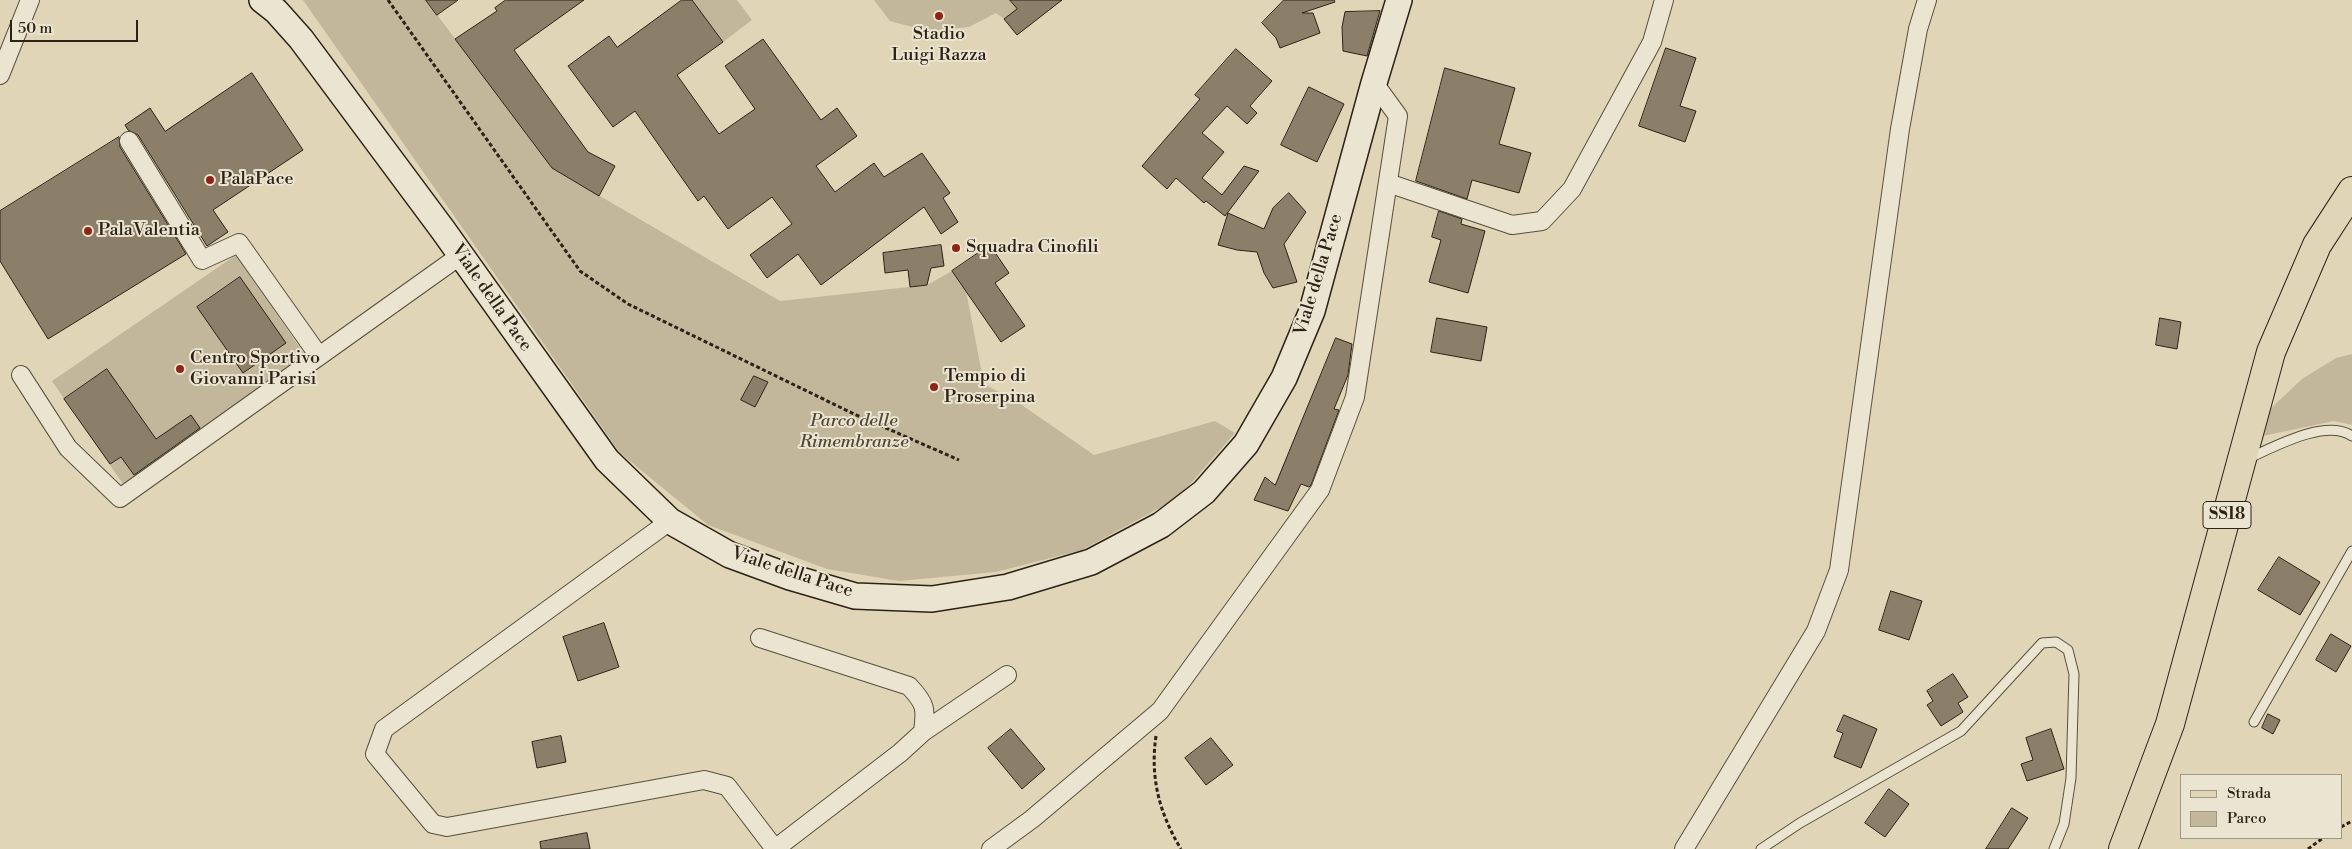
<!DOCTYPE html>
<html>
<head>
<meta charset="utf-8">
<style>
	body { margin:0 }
	#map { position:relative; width:2352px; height:849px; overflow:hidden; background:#e0d5b6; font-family:"Libre Bodoni",serif }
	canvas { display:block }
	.legend { position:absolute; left:2180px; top:774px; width:162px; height:65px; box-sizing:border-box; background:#ebe4d0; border:1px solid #9f9686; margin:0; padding:6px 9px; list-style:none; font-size:15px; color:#2e2217 }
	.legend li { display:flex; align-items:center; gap:10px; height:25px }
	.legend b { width:25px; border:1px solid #9f9686 }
	.scale { position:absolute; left:10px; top:20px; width:128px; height:22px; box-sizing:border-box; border:2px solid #2e2217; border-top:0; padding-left:6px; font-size:15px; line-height:18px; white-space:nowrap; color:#2e2217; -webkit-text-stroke:4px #ebe4d0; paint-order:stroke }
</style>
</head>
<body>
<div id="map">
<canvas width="2352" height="849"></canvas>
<ul class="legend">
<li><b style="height:6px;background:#e0d5b6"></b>Strada</li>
<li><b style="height:14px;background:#c2b79b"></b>Parco</li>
</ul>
<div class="scale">50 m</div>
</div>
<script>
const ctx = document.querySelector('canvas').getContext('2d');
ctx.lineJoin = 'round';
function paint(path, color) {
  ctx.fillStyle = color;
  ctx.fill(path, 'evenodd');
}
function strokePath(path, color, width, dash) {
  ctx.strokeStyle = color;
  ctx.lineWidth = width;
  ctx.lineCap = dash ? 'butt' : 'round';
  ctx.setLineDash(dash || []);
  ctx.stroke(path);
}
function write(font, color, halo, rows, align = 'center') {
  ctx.font = font + ' "Libre Bodoni",serif';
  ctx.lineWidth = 4;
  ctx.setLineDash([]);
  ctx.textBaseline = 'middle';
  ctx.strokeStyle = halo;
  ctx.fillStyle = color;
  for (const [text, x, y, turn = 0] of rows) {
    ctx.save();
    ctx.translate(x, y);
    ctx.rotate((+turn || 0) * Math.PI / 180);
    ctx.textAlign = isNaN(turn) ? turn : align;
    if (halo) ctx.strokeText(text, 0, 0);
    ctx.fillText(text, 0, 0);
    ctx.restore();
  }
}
paint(new Path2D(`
	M303 0H426L552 168 780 301 927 285 952 271 966 291 984 384 1019 403 1094 455 1215 421 1235 433 1178 498 1082 550 996 572 899 581 827 569 708 525 620 453Z
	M692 0H737L752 20 723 42Z
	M874 0H1048L1053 7 1017 35 1004 19 996 13 969 27 927 31 890 21Z
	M236 255 307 358 123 484 52 381Z
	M2352 354V425L2334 421 2258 437 2268 411 2302 379 2336 358Z`), '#c2b79b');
const building = new Path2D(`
	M426 0H458L437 15Z
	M506 0H584L514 50 588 152 615 166 599 196 552 168 455 39 497 11 495 8Z
	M682 0H692L723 42 677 75 719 134 755 109 725 66 763 39 821 120 837 108 857 136 816 166 835 192 874 163 884 177 922 153 950 193 943 198 958 222 941 234 924 207 821 285 798 254 767 278 750 255 792 224 772 197 728 229 704 196 698 201 635 111 613 127 568 66 609 36 617 47Z
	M1010 0H1062L1017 35 1004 19 1017 9Z
	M1284 0H1334L1335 2 1302 13H1313L1320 33 1280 48 1276 38 1262 23Z
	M1380 11 1367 56 1343 51 1342 27 1345 12Z
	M1666 48 1696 58 1680 106 1696 111 1685 142 1639 126Z
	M1236 49 1272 81 1250 106 1257 113 1247 124 1227 106 1202 133 1224 152 1202 178 1222 195 1244 166 1259 171 1225 216 1206 201 1204 203 1176 178 1167 189 1142 166 1200 99 1195 95Z
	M1445 68 1515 88 1499 144 1531 153 1519 193 1472 180 1467 199 1416 181Z
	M252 73 303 150 213 210 228 232 207 246 138 135 128 130 125 125 150 108 165 131Z
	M1309 87 1344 104 1317 162 1281 145Z
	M119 137 120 147 186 254 48 339 0 261V211Z
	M1289 193 1306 212 1284 244 1297 282 1273 288 1264 273 1257 252 1237 250 1218 245 1228 213 1264 229 1273 208Z
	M1439 211 1462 219 1461 224 1485 231 1468 293 1429 282 1441 240 1432 237Z
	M941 245 944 266 931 268 927 285 910 287 908 270 885 273 883 253Z
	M990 245 1009 273 995 283 1025 326 1001 342 952 271Z
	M240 277 286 343 243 373 197 307Z
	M1437 318 1487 327 1481 361 1431 352Z
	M2160 318 2181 322 2177 349 2156 345Z
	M1336 338 1352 344 1348 375 1334 409 1339 410 1311 485 1309 487 1301 484 1288 511 1254 500 1265 477 1275 485Z
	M107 369 156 439 191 415 200 428 134 475 121 457 110 464 64 399Z
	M754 376 768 382 755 407 741 400Z
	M2279 557 2320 582 2300 615 2258 590Z
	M1891 591 1922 601 1909 640 1879 630Z
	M604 623 619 667 578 681 563 637Z
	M2331 634 2351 646 2336 672 2316 660Z
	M1953 674 1968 697 1958 703 1963 712 1941 726 1927 705 1933 701 1927 691Z
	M2268 714 2280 720 2273 734 2262 728Z
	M1844 715 1877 729 1861 768 1834 757 1843 733 1837 731Z
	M1011 729 1045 769 1022 789 988 748Z
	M2051 729 2064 769 2027 781 2021 764 2033 760 2026 738Z
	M561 736 566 762 537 768 532 742Z
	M1211 738 1233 765 1206 785 1185 758Z
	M1889 789 1909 804 1885 837 1865 823Z
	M2012 808 2028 818 2008 849H1986Z
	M587 833 590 849H541L540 842Z`);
paint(building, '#8b7f6a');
strokePath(building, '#2e2217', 1);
const service = new Path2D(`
	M2249 458C2274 447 2326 418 2352 436
	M2254 722 2352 551
	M1761 849 1800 823 1961 731 2042 643 2056 642 2068 650 2074 674 2071 778 2064 824 2054 849`);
const minor = new Path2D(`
	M0 75 30 0
	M129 141 202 260 239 243 319 356
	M1388 183 1512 225 1542 221 1572 189 1652 42 1664 0
	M21 375 68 448 120 498 461 255
	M670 521 384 729 375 754 433 824 447 827 704 780 727 786 775 849
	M760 638 909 686C926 704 926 708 923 732L900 753 775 849
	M923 732 1007 675
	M991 849 1032 819 1160 711 1320 490 1355 397 1398 116 1374 83
	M1684 849 1816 631 1839 570 1900 129 1918 29 1927 0`);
const secondary = new Path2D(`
	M262 0 276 11 301 39 443 230 607 460 670 521 730 555 790 577 855 596 932 599 1008 587 1091 562 1161 525 1204 492 1246 444 1284 378 1312 311 1374 83 1399 0`);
const primary = new Path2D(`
	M2123 849 2170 724 2271 352 2317 245 2352 191`);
strokePath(service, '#5a4f3f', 11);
strokePath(minor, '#5a4f3f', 20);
strokePath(secondary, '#2e2217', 28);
strokePath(primary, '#2e2217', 30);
strokePath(new Path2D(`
	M388 0 580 271 628 304 854 414 959 460
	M1156 736C1150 777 1159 813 1181 849
	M2341 827 2352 821
	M2308 849 2323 838`), '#2e2217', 3, [4, 2.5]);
strokePath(service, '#ebe4d0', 9);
strokePath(minor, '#ebe4d0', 18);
strokePath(secondary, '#ebe4d0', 25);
strokePath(primary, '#e0d5b6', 28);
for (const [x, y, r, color] of [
	[939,16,5,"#8f2418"],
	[210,180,5,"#8f2418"],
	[88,231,5,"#8f2418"],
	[956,248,5,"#8f2418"],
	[180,369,5,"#8f2418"],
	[934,387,5,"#8f2418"]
]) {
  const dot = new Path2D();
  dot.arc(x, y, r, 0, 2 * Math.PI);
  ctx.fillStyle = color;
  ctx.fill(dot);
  strokePath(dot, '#ebe4d0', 2);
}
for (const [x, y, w] of [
	[2227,515,48]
]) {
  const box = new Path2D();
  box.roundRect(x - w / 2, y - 13.5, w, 27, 4);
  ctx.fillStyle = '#ebe4d0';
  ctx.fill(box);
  strokePath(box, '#2e2217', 1);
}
write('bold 16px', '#2e2217', null, [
	["SS18",2227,515]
]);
write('18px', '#2e2217', '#ebe4d0', [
	["Stadio",939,35,"center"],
	["Luigi Razza",939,56,"center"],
	["PalaPace",220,180],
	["PalaValentia",98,231],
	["Squadra Cinofili",966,248],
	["Centro Sportivo",190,359],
	["Giovanni Parisi",190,380],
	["Tempio di",944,377],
	["Proserpina",944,398]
], 'left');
write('18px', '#2e2217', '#ebe4d0', [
	["Viale della Pace",1319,275,-73],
	["Viale della Pace",491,298,55],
	["Viale della Pace",792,573,18]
]);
write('italic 18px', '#534738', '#ebe4d0', [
	["Parco delle",854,422],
	["Rimembranze",854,443]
]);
</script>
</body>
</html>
